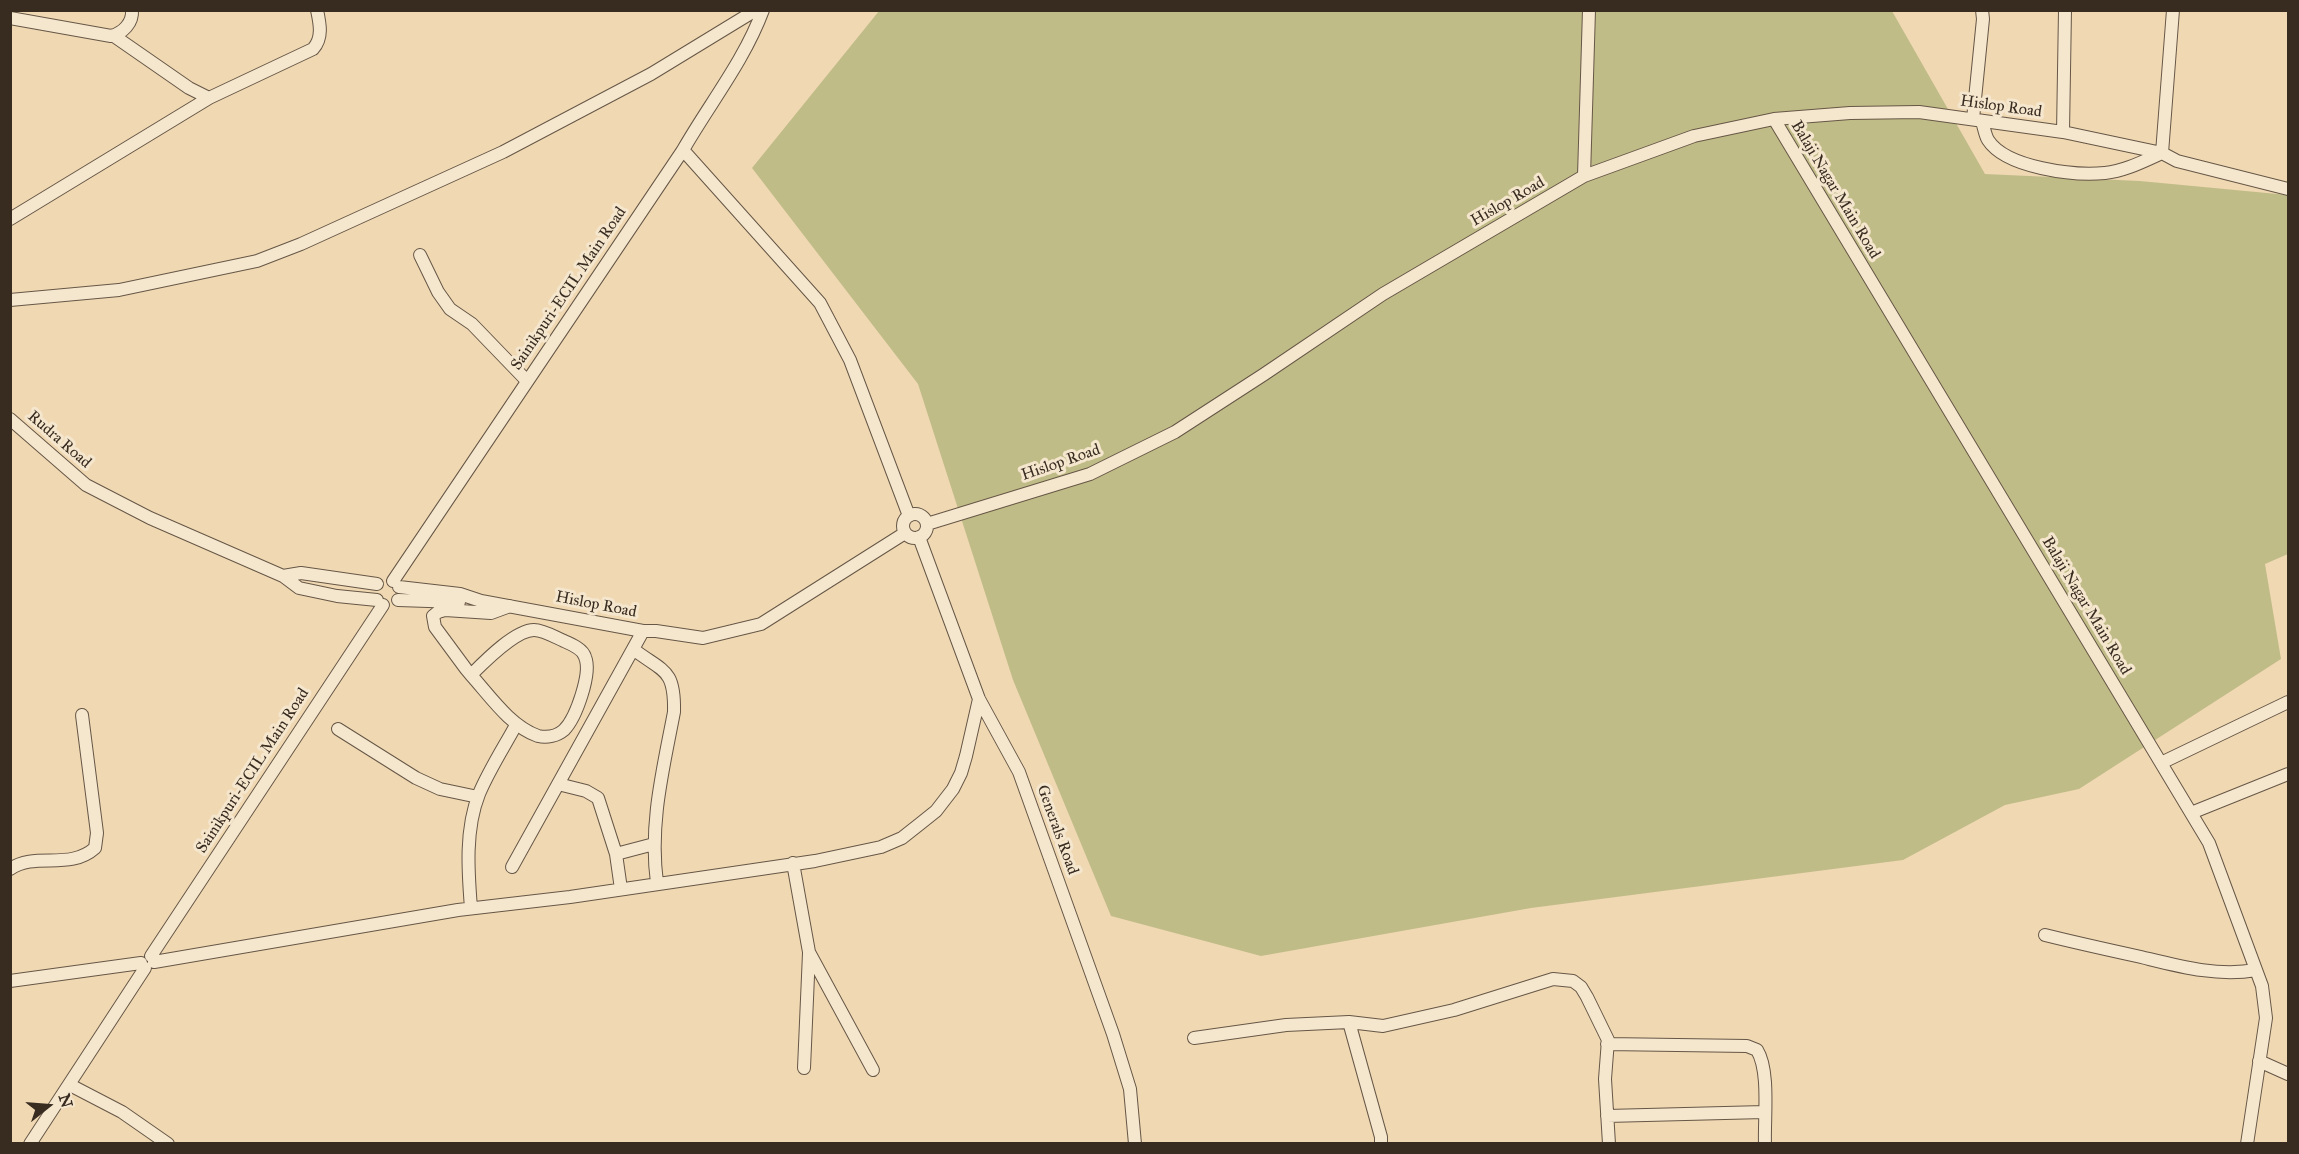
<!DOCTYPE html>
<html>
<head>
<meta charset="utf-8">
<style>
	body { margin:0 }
	#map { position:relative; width:2299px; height:1154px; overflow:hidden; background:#f0d8b3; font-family:"IM FELL Great Primer",serif }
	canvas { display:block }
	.frame { position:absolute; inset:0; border:12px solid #382c21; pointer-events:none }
	.north { position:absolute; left:18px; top:1076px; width:60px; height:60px; -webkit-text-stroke:4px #f5e6ce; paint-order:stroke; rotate:73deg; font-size:16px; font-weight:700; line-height:24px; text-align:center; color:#382c21 }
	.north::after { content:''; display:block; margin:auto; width:21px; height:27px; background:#382c21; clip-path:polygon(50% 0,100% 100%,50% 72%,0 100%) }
</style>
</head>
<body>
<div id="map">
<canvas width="2299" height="1154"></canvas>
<div class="frame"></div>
<div class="north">N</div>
</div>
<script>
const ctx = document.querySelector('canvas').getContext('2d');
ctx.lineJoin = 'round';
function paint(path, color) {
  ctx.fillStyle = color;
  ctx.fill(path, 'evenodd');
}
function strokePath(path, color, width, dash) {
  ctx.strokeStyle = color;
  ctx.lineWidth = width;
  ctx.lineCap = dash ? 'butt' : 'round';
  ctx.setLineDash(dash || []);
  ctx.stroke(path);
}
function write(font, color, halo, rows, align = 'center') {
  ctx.font = font + ' "IM FELL Great Primer",serif';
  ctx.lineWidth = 6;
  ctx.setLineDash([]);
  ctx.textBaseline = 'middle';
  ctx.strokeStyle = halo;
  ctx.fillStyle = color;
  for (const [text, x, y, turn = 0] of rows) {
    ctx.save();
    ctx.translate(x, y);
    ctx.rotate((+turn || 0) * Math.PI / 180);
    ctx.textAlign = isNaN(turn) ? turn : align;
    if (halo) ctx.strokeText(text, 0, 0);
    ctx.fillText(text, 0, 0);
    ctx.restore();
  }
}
paint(new Path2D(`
	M879 11H1892L1985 174 2140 181 2288 195V554L2265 564 2281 659 2079 789 2005 805 1903 860 1531 908 1261 956 1111 916 1013 680 918 384 752 168Z`), '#c0bc88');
const minor = new Path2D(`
	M10 18 111 36C123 33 133 23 132 10
	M114 36 189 88 209 98
	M1774 119 2209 843 2262 986 2266 1018 2247 1144
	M1973 119 1983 19 1982 10
	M1982 122C1984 127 1985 135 1988 140 2006 168 2074 176 2105 173 2125 171 2144 161 2162 153
	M2063 132 2065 10
	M683 150 820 303 850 360 909 516
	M2162 153 2173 10
	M1584 176 1589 10
	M10 219 209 98 313 49C323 38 320 24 317 10
	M420 255 438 292 450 309 472 324 527 381
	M10 300 119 290 257 261 301 244 503 152 651 74 756 10
	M10 419 86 485 150 518 283 576 299 588 337 596 377 600
	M903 526a12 12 0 1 1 24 0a12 12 0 1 1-24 0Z
	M927 524 1090 474 1175 432 1263 375 1383 294 1584 176 1694 136 1774 119 1850 113 1919 112 2063 132 2162 153 2177 161 2288 189
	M919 537 979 699 1019 772 1113 1034 1130 1089 1135 1144
	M283 576 301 573 377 584
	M393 581 683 150C710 103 744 61 763 10
	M399 587 460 594 481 601 643 631H656L703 638 761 624 905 533
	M398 600 459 602
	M633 649C663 672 675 668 674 712 663 770 649 824 657 883
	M471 675C484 662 515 630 534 630 543 630 555 637 564 641 571 644 583 649 585 657 592 673 576 718 564 730 557 736 547 738 538 736 510 726 490 696 471 675L466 669 435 627 433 616 438 612 445 610 491 613 510 606
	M338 729 416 778 440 789 478 797
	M2161 763 2288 702
	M558 784 586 791 598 798 616 854 621 889
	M2191 813 2288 774
	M616 854 654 844
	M793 863 809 952 873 1070
	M512 867 643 631
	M10 869C36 851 69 871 95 848L97 833 82 715
	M471 908C468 871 465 829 479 794 489 770 504 747 516 725
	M2045 935C2077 943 2109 950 2141 957 2178 966 2217 977 2256 970
	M151 956 383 605
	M154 962 458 910 570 897 815 861 881 847 902 838 921 823 936 811 953 789 961 773 966 756 979 699
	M10 981 141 963
	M1349 1022 1381 1137V1144
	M1194 1038 1286 1025 1349 1022 1383 1026 1454 1010 1553 979 1573 981 1581 987 1587 997 1608 1040 1605 1079 1609 1144
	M1607 1044 1747 1046 1757 1050C1770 1071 1764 1118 1765 1144
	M2259 1061 2288 1074
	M804 1068 809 953
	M70 1085 122 1112 168 1144
	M1607 1116 1764 1112
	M30 1144 145 968`);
strokePath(minor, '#665746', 14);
strokePath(minor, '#f5e6ce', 12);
write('16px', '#382c21', '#f5e6ce', [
	["Hislop Road",2001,107,8],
	["Balaji Nagar Main Road",1835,190,59],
	["Hislop Road",1508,202,-30],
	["Sainikpuri-ECIL Main Road",569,289,-56],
	["Rudra Road",59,440,41],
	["Hislop Road",1061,463,-19],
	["Hislop Road",596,605,11],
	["Balaji Nagar Main Road",2086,606,59],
	["Sainikpuri-ECIL Main Road",253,771,-57],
	["Generals Road",1057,830,70]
]);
</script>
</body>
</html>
